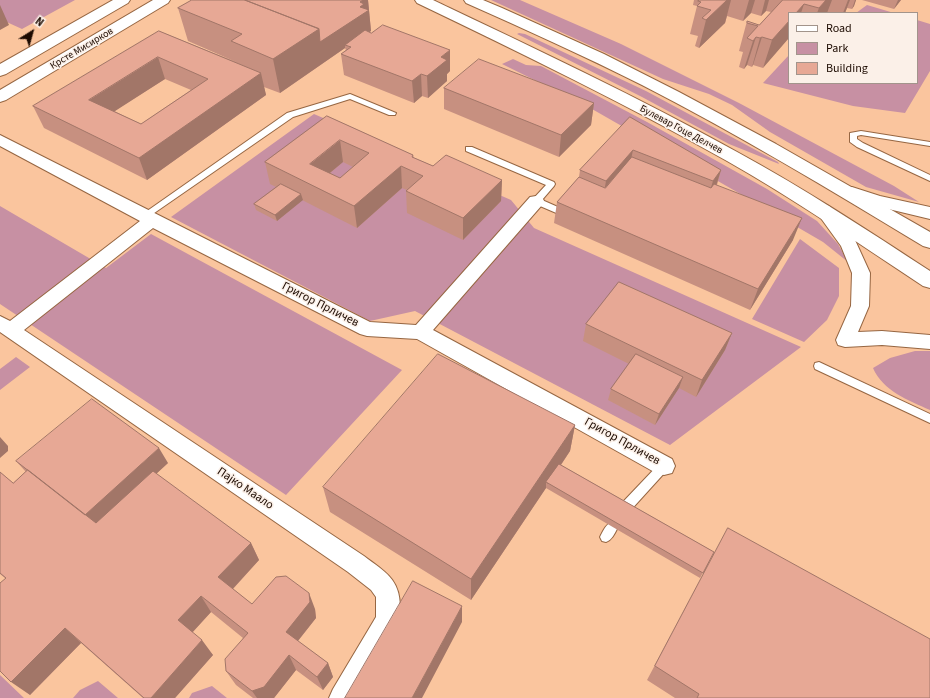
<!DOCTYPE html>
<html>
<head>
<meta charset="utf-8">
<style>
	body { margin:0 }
	#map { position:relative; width:930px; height:698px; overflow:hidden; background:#fac59e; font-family:"Source Sans 3",sans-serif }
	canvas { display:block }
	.legend { position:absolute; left:788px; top:12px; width:130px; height:72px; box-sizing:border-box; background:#fbf0e8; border:1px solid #a2948b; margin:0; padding:5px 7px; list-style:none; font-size:12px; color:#1c0a00 }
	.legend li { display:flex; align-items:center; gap:8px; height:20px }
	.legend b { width:20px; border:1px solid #a2948b }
	.north { position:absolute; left:12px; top:12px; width:40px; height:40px; -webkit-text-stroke:3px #fbf0e8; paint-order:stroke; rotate:37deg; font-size:11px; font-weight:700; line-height:16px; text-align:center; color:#1c0a00 }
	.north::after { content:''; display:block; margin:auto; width:14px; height:18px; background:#1c0a00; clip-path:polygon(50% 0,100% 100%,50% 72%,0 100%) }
</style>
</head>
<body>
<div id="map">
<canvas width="930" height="698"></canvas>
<ul class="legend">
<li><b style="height:5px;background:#fff"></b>Road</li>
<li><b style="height:11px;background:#c790a3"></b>Park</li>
<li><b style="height:11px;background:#e7a895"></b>Building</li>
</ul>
<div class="north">N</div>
</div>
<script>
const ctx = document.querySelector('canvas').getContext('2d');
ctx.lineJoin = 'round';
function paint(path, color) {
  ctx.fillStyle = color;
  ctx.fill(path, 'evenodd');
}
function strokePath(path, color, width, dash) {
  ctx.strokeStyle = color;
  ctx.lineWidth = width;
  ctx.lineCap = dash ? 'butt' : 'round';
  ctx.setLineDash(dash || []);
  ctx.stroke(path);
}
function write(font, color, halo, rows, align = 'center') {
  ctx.font = font + ' "Source Sans 3",sans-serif';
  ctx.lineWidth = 3;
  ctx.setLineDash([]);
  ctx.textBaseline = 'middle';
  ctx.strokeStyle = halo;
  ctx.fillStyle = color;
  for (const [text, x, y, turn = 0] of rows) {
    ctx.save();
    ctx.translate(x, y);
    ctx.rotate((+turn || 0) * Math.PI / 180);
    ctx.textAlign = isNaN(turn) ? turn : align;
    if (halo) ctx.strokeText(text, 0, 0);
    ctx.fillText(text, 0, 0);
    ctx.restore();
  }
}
paint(new Path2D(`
	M0 0H75L22 29 0 19Z
	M491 0H520L621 44 739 103 894 186 919 202 866 187 770 132 732 105 709 94 663 79Z
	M867 5 894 13H856Z
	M917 20 930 24V71L905 113 853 106 763 83 789 55V83H917Z
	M519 33 525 34 646 91 778 162 779 164 729 144 642 97 517 34Z
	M513 59 526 65 541 66 647 122 767 189 817 221 838 244 848 262 823 242 737 192 585 105 502 64Z
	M314 114 511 200 534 228 801 347 670 445 415 311 370 321 171 217Z
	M0 206 106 268 151 234 402 370 286 495 0 304Z
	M800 239 839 268V296L827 320 804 342 752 319Z
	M915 351H930V410C908 400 883 391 873 368L890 358Z
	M16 357 30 367 0 390V369Z
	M0 675 24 698H0Z
	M98 681 118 698H73L80 690Z
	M212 686 227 698H189L192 693Z`), '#c790a3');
const lane = new Path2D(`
	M350 94 396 113 395 115H389L350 99 293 117 147 218 144 219 140 216 287 113Z
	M861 131 930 142V146L861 135 857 136V139L863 143 930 175V181L857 147 850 142V133Z
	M466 147H472L554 182 555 184 554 186 542 200 567 211 568 213 567 215H561L533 203 532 201 533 199 546 185 466 151Z
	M819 362 930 414V423L815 369 814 366 815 363Z
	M664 461 668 463 670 466 668 469 629 512 625 513 621 512 619 508 621 504 660 463Z
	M612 522 616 523 618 527C615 533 612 540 606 542L602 541 600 537C603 531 606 524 612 522Z`);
const street = new Path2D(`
	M0 135 370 322 416 325 530 197 536 196 542 197 544 201 542 205 433 330 672 459 675 466 672 473 664 475 656 473 417 339 367 336 360 334 153 228 24 330 364 556C385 572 400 579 400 607 400 615 400 621 397 628L356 698H329L333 689 376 617V597L371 590 348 572 0 332V316L10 321 140 221 0 146Z
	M852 187 880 196 930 207V219L876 206 846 196 844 192 846 188Z
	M823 205 829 206 855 240 870 273 869 306 858 332 882 331 930 335V349L882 345 845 347 838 345 836 340 851 306 852 273 841 246 815 210 817 206Z`);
const secondary = new Path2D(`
	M113 0H130L128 3 6 74 0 76V64Z
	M153 0H170L168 3 6 100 0 102V90Z
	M415 0H433C536 49 640 98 739 153 805 189 867 230 930 271V288L923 286C858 243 794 199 727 161 626 104 521 53 417 3Z
	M464 0H483L502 8 604 54 679 92 776 144 930 232V248L923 246C830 190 738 134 642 85 584 56 525 29 466 3Z`);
strokePath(lane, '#966642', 2);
strokePath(street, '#966642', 2);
strokePath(secondary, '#966642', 2);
paint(lane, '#fff');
paint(street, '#fff');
paint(secondary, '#fff');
paint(new Path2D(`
	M192 0H368L371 31 369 32 450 71 447 74V81L428 98 422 96 414 103 344 75 341 54 346 50 345 48 280 93 264 87 266 95 147 180 44 128 33 106 159 31 236 62 188 41 178 8ZM165 79 191 90 141 124 114 111Z
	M694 0H856L854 6 852 9 847 8 845 13H789L763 68 753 65 752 67 747 65 744 69 739 67 743 52 739 51 747 21 759 25 771 12 766 11 761 16 751 13 743 21 727 16 725 23 699 48 695 46 698 36 690 34 697 6 693 5Z
	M862 0H901L894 9Z
	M444 88 594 103 591 125 559 157 444 109Z
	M327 116 413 155 414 158 433 166 502 180 501 201 463 240 407 213 406 191 407 190 402 188 357 228 302 200 277 221 256 210 254 204 276 187 270 184 265 162ZM343 162 353 167 340 178 330 173Z
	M630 117 721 170 717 185 793 240 750 310 554 223 557 202 579 177 580 170Z
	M586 324 732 333 725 350 696 397 679 388 655 425 608 400 611 389 629 364 583 341Z
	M575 425 570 451 561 465 714 552 700 578 546 488 471 600 330 512 323 487Z
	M16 461 168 463 156 474 251 543 259 560 233 589 252 604 315 609 316 618 298 641 328 663 333 677 323 690 296 670 274 698H253L236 685 226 671 243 638 211 612 192 633 213 655 175 698H143L81 643 30 695 5 578 0 574V472L13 483 26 472Z
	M728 528 930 698H675L647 680Z`), '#c79080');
paint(new Path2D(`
	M363 0H368L371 31 349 46 345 45V48L280 93 273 59Z
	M727 0H731L725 23 699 48 706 20Z
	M749 0H755L751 13 743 21Z
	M765 0H769L766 11 761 16Z
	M826 0H832L827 13H817L819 8Z
	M848 0H850L845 13H843Z
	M855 0H856L854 6 852 9Z
	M898 0H901L894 9Z
	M804 4 801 13H796Z
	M0 5 9 25 0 30Z
	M789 21V38L763 68 772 40Z
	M756 37 747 65 744 69 753 41Z
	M762 37 753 65 752 67 760 38Z
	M450 50V71L447 74V81L428 98 427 76 441 57Z
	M158 57 165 79 98 122 89 100Z
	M261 73 266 95 147 180 139 158Z
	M421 74 422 96 414 103 412 81Z
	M594 103 591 125 559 157 561 135Z
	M340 140 343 162 314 186 310 164Z
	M633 150 627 179 601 209 606 181Z
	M401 166 402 188 357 228 354 206Z
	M721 170 712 199 704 210 713 181Z
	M502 180 501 201 463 240V218Z
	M301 194 303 200 277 221 275 215Z
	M802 218 793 240 750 310 758 289Z
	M732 333 725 350 696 397 702 380Z
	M683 377 679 388 655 425 659 414Z
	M575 425 570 451 548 484 546 482V488L471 600V579Z
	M0 437 8 446V451L0 458Z
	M159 448 168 463 95 530 84 516Z
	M251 543 259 560 228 594 218 577Z
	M309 593 315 609 316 618 293 647 286 632Z
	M201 596 211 612 189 636 178 620Z
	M462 606V622L422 698H412Z
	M65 628 81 643 30 695 11 682Z
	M202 640 213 655 175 698H151Z
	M289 655 296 670 274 698H257L252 691Z
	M328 663 333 677 323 690 317 677Z`), '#a27668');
const building = new Path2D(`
	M192 0H245L319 29 273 59 231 41 242 34 178 8Z
	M245 0H363L360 2 364 4 360 7 369 10 320 42 319 29Z
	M700 0H727L706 20 702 18 711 10 697 6 701 2 698 1Z
	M783 0H826L819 8 804 4 796 13H789V21L772 40 762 37 760 38 756 37 753 41 747 38 758 26 747 23V21L759 25Z
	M383 25 450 50 441 57 447 60 427 76 421 74 412 81 341 54 351 47 345 45 365 30 371 33Z
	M159 31 261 73 139 158 33 106ZM158 57 208 79 141 124 89 100Z
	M479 59 594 103 561 135 444 88Z
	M327 116 413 155 412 157 433 166 446 155 502 180 463 218 406 191 423 176 401 166 354 206 265 162ZM340 140 369 153 340 178 310 164Z
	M630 117 721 170 713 181 633 150 606 181 580 170Z
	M632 157 711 188 714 184 802 218 758 289 557 202 579 177 605 188Z
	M281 184 301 194 275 215 254 204Z
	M619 282 732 333 702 380 586 324Z
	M438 354 575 425 471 579 323 487Z
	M636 354 683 377 659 414 611 389Z
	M92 399 159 448 85 515 16 461Z
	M559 464 714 552 703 573 546 482Z
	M28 470 96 523 153 471 251 543 218 577 252 604 276 577 286 576 309 593 310 602 286 632 328 663 317 677 289 655 264 687 252 691 226 671 225 659 248 633 201 596 178 620 202 640 151 698H144L65 628 11 682 0 671V583L6 578 0 573V472L13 483Z
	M728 528 930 639V698H697L699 694 655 666Z
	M413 581 462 606 412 698H345Z`);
paint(building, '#e7a895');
strokePath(building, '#a27668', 1);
write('10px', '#1c0a00', '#fbf0e8', [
	["Крсте Мисирков",82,49,-31],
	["Булевар Гоце Делчев",681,130,28]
]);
write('12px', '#1c0a00', '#fbf0e8', [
	["Григор Прличев",320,305,27],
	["Григор Прличев",622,442,29],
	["Пајко Маало",245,489,34]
]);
</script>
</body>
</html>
